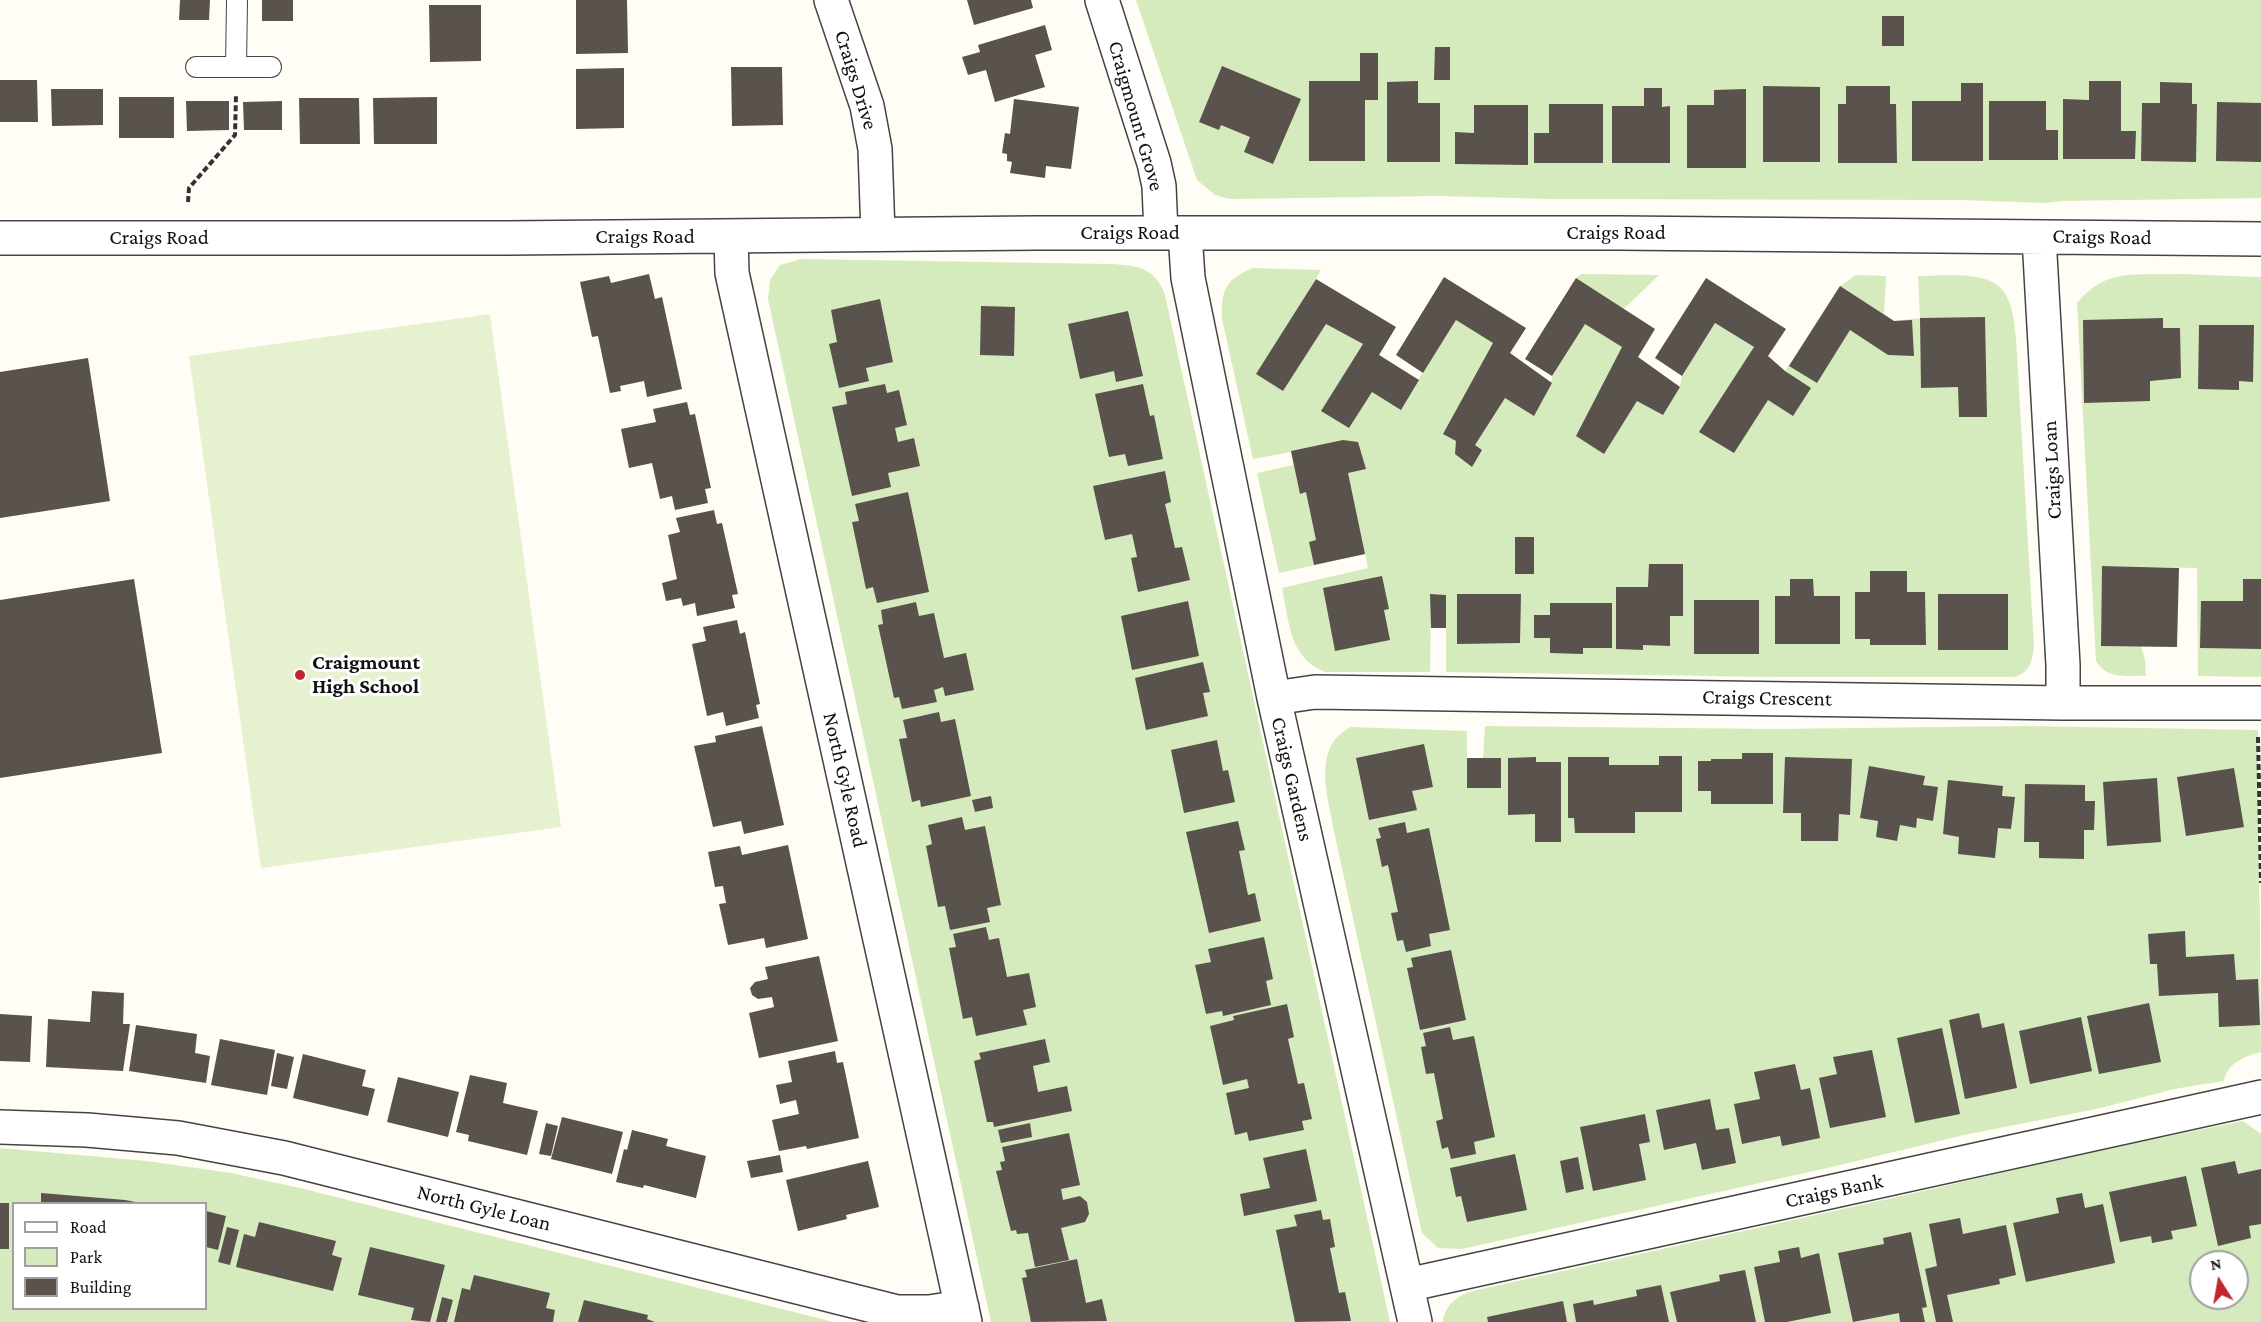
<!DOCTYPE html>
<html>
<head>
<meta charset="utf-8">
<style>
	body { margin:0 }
	#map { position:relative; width:2261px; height:1322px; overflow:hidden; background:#fffdf5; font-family:"Crimson Pro",serif }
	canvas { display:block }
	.legend { position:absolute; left:12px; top:1202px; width:195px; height:108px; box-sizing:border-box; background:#fff; border:2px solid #a0a0a0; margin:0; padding:8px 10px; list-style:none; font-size:18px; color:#111 }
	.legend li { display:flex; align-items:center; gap:12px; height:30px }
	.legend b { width:30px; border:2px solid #a0a0a0 }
	.north { position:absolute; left:2189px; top:1250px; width:60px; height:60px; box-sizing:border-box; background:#fff; border:2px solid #a0a0a0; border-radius:50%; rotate:349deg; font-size:16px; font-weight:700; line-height:24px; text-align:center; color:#111 }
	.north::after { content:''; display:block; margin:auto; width:21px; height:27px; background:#c4262e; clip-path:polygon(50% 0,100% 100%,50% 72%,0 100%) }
</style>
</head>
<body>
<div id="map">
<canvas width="2261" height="1322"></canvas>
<ul class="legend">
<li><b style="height:8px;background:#fff"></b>Road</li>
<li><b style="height:16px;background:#d5ebbd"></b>Park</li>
<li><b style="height:16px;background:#5a524d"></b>Building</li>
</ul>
<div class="north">N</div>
</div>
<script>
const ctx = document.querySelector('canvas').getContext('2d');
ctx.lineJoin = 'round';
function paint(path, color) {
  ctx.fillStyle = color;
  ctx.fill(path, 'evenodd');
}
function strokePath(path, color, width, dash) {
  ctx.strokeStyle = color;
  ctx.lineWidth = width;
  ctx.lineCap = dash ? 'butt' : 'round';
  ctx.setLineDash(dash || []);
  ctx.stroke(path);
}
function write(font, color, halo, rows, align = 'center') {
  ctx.font = font + ' "Crimson Pro",serif';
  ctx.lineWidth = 6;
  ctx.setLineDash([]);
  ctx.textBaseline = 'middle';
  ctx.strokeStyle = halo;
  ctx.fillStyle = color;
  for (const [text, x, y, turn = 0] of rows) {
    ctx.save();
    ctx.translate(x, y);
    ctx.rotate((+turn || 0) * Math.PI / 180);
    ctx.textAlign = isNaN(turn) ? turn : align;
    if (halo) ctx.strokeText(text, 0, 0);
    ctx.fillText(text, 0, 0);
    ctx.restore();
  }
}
paint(new Path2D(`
	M1136 0H2261V198L2062 201 2045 203 1961 200 1552 199 1437 196 1230 199 1215 195 1197 180Z
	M801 259 1111 264C1138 266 1155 267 1165 295L1390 1322H991L768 299 770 280 780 265Z
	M1253 268 1321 270 1257 374 1283 391 1326 324 1363 344 1418 380 1456 320 1510 353 1551 383 1576 278 1581 274 1659 275 1624 309 1655 329 1638 357 1680 387 1682 376 1715 323 1768 356 1785 371 1840 286 1856 275 1886 276 1884 314 1894 321 1920 318 1918 276C1942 276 1990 270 2004 292 2013 305 2014 322 2016 338L2034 646C2032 661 2031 671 2015 677H1771L1446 672V595L1431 594 1430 672H1325C1289 658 1289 621 1282 588L1368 568 1365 554 1279 573 1257 473 1293 465 1291 452 1253 459 1222 319C1221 291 1225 279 1253 268Z
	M2181 274 2261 277V677L2198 676 2197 568 2102 566 2141 646 2145 660 2146 676C2125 675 2108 680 2096 661L2077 303C2107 266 2138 276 2181 274Z
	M1485 726 1776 729 2023 726 2258 730 2261 1052C2245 1056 2227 1063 2224 1081L2174 1089 2101 1108 1964 1135 1832 1167 1462 1249 1438 1248 1422 1233 1335 836C1330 801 1309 748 1351 727L1467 731V788H1484L1483 758Z
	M2243 1121 2261 1134V1322H1443C1445 1303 1460 1294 1477 1290L1906 1195 2100 1150ZM2201 1262H2237V1298H2201Z
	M0 1148 147 1161 231 1173 304 1189 834 1322H0ZM14 1204H206V1308H14Z`), '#d5ebbd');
paint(new Path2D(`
	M490 314 561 827 261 868 189 356Z`), '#e6f2cf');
paint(new Path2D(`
	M180 0H210L209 20H179Z
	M262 0H293V21H262Z
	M576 0H627L628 53 576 54Z
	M967 0H1031L1033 8 974 25Z
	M429 5H481V61L430 62Z
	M1882 16H1904V46H1882Z
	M1045 25 1052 50 1035 55 1045 87 995 102 986 70 968 75 962 57 980 52 978 45Z
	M1435 47H1450V80H1434Z
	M1360 53H1378V100H1365V161H1309V81H1360Z
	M1222 66 1301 99 1273 164 1244 152 1250 137 1221 125 1219 130 1199 122Z
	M731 67H782L783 125 732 126Z
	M624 68V128L576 129V69Z
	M0 80H37L38 122H0Z
	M1418 81V103H1440V162H1387V82Z
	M2089 81H2121V131H2136L2135 159H2063V99L2089 100Z
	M2160 82 2192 83V104H2197L2196 162 2141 161 2142 103H2160Z
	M1961 83H1983V161H1912V101H1961Z
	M1763 86 1820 87V162H1763Z
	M1846 86H1890V104H1896L1897 163H1838V104H1846Z
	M1644 88H1662V107L1670 106V163H1612V106H1644Z
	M51 89H103V125L52 126Z
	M1746 89V168H1687V105H1714V90Z
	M119 97H174V138H119Z
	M437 97V144H374L373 98Z
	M299 98H359L360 144H300Z
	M1014 99 1079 107 1071 169 1046 166 1045 178 1010 173 1012 162 1007 161V154L1002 153 1005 133 1010 134Z
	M186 101H229V130L187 131Z
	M282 101V130H244L243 102Z
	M1989 101H2046V130H2058V160H1989Z
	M2217 102 2261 103V162L2216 161Z
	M1549 104H1603V163H1534V133H1549Z
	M1474 105H1528V165L1455 164V132L1474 133Z
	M649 274 655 299 662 297 682 389 647 397 644 381 620 386 621 391 610 393 598 336 592 337 580 282 609 276 611 283Z
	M1444 277 1526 328 1510 353 1552 383 1534 416 1505 398 1475 445 1482 450 1472 467 1455 454 1456 441 1443 434 1493 343 1456 320 1423 373 1396 355Z
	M1576 278 1655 329 1638 357 1680 387 1663 415 1637 401 1604 454 1576 436 1622 347 1585 324 1552 376 1525 359Z
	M1706 278 1786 329 1768 356 1785 371 1811 388 1793 416 1768 400 1734 453 1699 432 1754 347 1715 323 1682 376 1655 358Z
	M1316 279 1396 327 1379 355 1419 380 1401 410 1372 392 1349 428 1321 411 1363 344 1326 324 1283 391 1256 374Z
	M1840 286 1894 321 1912 320 1914 356 1888 355 1850 330 1817 383 1789 366Z
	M880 299 893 362 866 368 869 381 839 388 829 344 837 342 831 310Z
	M981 306 1015 307 1014 356 980 355Z
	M1128 311 1143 376 1116 382 1114 371 1080 379 1068 324Z
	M1985 317 1987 417H1959L1958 387 1921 388 1920 318Z
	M2163 318V328H2180L2181 378 2150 381V401L2084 403 2083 320Z
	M2199 325H2254L2253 382 2239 381V390L2198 389Z
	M88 358 110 501 0 518V372Z
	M885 384 887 393 899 390 907 425 895 428 898 442 914 438 920 466 888 473 891 487 852 496 832 407 847 404 845 392Z
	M1143 384 1150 416 1154 415 1163 459 1128 466 1125 454 1109 457 1095 394Z
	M687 402 690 415 695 414 711 488 705 489 708 503 675 510 672 496 660 499 652 463 629 468 621 429 656 422 653 409Z
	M1343 440 1358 442 1366 469 1348 473 1365 554 1314 565 1309 542 1316 540 1306 492 1300 494 1291 451Z
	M1165 471 1171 502 1165 504 1175 548 1182 547 1190 580 1138 592 1131 558 1137 557 1132 534 1105 540 1093 486Z
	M908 492 929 592 877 603 873 587 866 589 852 522 859 521 855 504Z
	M714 510 717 524 722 523 738 594 732 595 735 608 697 616 695 603 683 606 681 598 666 601 662 583 677 579 668 535 680 532 676 518Z
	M1515 537H1534V574H1515Z
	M1649 564H1683V616H1670V646L1643 645V650L1616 649V587H1648Z
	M2102 566 2179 568 2177 647 2101 646Z
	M1870 571H1907V592H1925L1926 645H1870V639H1855V592H1870Z
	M1382 576 1389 609 1384 610 1390 640 1335 651 1323 588Z
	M134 579 162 753 0 778V600Z
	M1790 579H1813L1814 596H1840V644H1775V596H1790Z
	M2243 579H2261V649L2200 648 2201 601H2243Z
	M1430 594 1446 595V628H1431Z
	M1457 594H1521L1520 643 1457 644Z
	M1938 594H2008V650H1938Z
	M1694 600H1759V654H1694Z
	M1188 601 1199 656 1132 670 1121 616Z
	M916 602 919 616 934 613 944 658 966 653 974 690 945 696 943 687 934 690 937 702 902 709 899 697 894 698 878 625 883 624 881 610Z
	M1550 603H1612V648H1583V654L1550 653V638H1534V615H1550Z
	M737 620 740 634 745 632 760 704 756 705 759 718 726 726 723 712 707 716 692 644 706 641 703 627Z
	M1203 662 1210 692 1203 693 1208 716 1146 730 1135 678Z
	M939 712 941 722 955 719 971 796 921 807 920 800 912 802 899 739 907 738 903 720Z
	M762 726 784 825 744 834 741 821 713 827 694 746 716 742 715 736Z
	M1217 740 1223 771 1228 770 1235 802 1184 813 1171 750Z
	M1424 744 1433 787 1412 791 1417 810 1369 820 1356 758Z
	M1742 753H1773V804H1711V791H1698V761H1711V759H1742Z
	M1659 756H1682V812H1635V833H1575L1574 818H1568V757H1609V765H1659Z
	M1536 757V762H1561V842H1535V814L1508 815V758Z
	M1785 757 1852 759 1850 815 1839 814 1838 841H1801V813H1783Z
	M1467 758H1501V788H1467Z
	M1869 766 1925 776 1923 785 1938 787 1933 821 1917 818 1916 828 1900 825 1897 841 1876 837 1878 821 1860 818Z
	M2234 768 2244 827 2186 836 2177 777Z
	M2157 778 2161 842 2107 846 2103 782Z
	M1948 780 2003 786 2002 796 2015 797 2011 829 1998 828 1995 858 1958 854 1959 837 1943 834Z
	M2025 784 2085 785V801H2095L2094 830H2084V859L2039 858V842H2024Z
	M991 796 993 808 975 812 972 800Z
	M962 817 965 830 985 826 1001 905 987 908 990 922 950 930 945 906 938 907 926 846 932 844 928 825Z
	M1238 821 1245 850 1239 851 1248 895 1255 893 1261 921 1209 933 1186 832Z
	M1405 822 1407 833 1429 828 1450 930 1429 934 1431 946 1406 952 1403 940 1397 941 1391 913 1398 912 1388 865 1382 867 1376 839 1381 838 1378 828Z
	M788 845 808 939 766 948 764 938 728 945 719 904 726 903 723 886 715 887 708 852 740 846 742 855Z
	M986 927 989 940 999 938 1007 977 1029 973 1036 1007 1023 1010 1027 1025 976 1036 972 1017 963 1019 949 948 956 947 953 934Z
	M2185 931 2186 957 2234 954 2236 980 2258 979 2260 1025 2219 1027 2218 993 2159 996 2157 964H2150L2148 934Z
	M1264 937 1273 979 1266 981 1271 1005 1223 1016 1222 1011 1206 1014 1195 965 1211 962 1208 949Z
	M1451 950 1466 1020 1420 1030 1407 968 1413 967 1411 958Z
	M819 956 838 1041 759 1058 749 1013 774 1007 772 997 758 999 752 995 750 988 755 982 768 979 765 967Z
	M92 991 124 993 123 1024H130L123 1071 46 1067 48 1019 90 1022Z
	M2149 1003 2161 1062 2099 1074 2087 1016Z
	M1287 1004 1294 1037 1288 1039 1298 1084 1304 1083 1312 1119 1302 1121 1304 1130 1249 1141 1247 1132 1235 1135 1226 1093 1249 1088 1247 1079 1223 1085 1210 1026 1234 1020 1233 1016Z
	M1979 1013 1982 1028 2004 1023 2017 1088 1965 1099 1949 1020Z
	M0 1014 32 1016 30 1062 0 1061Z
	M2081 1017 2092 1071 2030 1084 2019 1031Z
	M136 1025 197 1034 195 1053 210 1056 206 1083 129 1071Z
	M1450 1027 1453 1040 1474 1036 1495 1137 1474 1142 1476 1154 1451 1159 1448 1147 1442 1149 1436 1121 1443 1119 1434 1073 1426 1074 1421 1047 1426 1046 1423 1033Z
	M1942 1028 1960 1114 1915 1123 1897 1038Z
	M220 1039 275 1050 267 1095 211 1085Z
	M1045 1039 1050 1062 1033 1066 1038 1092 1067 1086 1072 1111 994 1127 993 1122H987L974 1061 981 1059 979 1053Z
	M1872 1050 1886 1117 1830 1128 1819 1078 1837 1074 1833 1057Z
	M835 1051 837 1063 843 1062 859 1138 807 1149 806 1146 779 1151 772 1120 799 1114 796 1100 780 1104 776 1085 792 1082 788 1061Z
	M277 1053 294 1057 287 1089 271 1086Z
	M303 1054 366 1070 362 1086 375 1089 368 1116 293 1098Z
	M1795 1064 1801 1090 1810 1088 1820 1138 1782 1146 1780 1136 1742 1144 1734 1104 1760 1099 1754 1072Z
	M470 1075 507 1083 503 1103 538 1111 527 1155 468 1141 469 1135 456 1132Z
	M398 1077 459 1092 448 1137 387 1122Z
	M1710 1099 1716 1130 1729 1128 1736 1163 1702 1170 1696 1143 1664 1150 1656 1110Z
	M1645 1114 1650 1142 1639 1144 1646 1180 1593 1191 1580 1127Z
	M562 1117 623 1132 612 1174 551 1159Z
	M546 1123 558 1126 551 1156 539 1154Z
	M1030 1123 1032 1137 1001 1143 998 1130Z
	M632 1130 668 1139 666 1146 706 1156 696 1198 644 1185 643 1188 616 1182 624 1149 627 1150Z
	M1069 1133 1080 1185 1061 1189 1063 1200 1080 1196 1087 1202 1089 1214 1085 1222 1061 1228 1069 1260 1035 1267 1028 1233 1017 1234 1016 1230 1011 1231 996 1171 1002 1170 1000 1162 1005 1161 1002 1147Z
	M1306 1149 1317 1201 1244 1216 1240 1194 1270 1188 1263 1158Z
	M1515 1154 1527 1210 1467 1222 1461 1196 1456 1197 1450 1168Z
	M780 1155 783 1172 751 1178 747 1161Z
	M1578 1157 1584 1189 1566 1193 1560 1161Z
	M868 1161 879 1207 846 1215 847 1219 798 1231 786 1180Z
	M2235 1161 2238 1174 2261 1169V1224L2249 1226 2251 1238 2218 1246 2201 1168Z
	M2186 1176 2197 1226 2171 1231 2173 1239 2152 1243 2151 1236 2120 1242 2109 1192Z
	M41 1193 125 1200 141 1203H41Z
	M2082 1193 2085 1208 2103 1204 2115 1263 2026 1282 2013 1223 2059 1213 2056 1198Z
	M0 1203H9V1249H0Z
	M1321 1210 1323 1220 1330 1219 1335 1247 1330 1248 1339 1293 1345 1292 1351 1321 1295 1322 1276 1230 1297 1226 1294 1215Z
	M206 1211 226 1216 218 1250 206 1247Z
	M1960 1218 1963 1234 2006 1225 2016 1275 1999 1279 2000 1284 1947 1295 1953 1322H1936L1925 1269 1937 1266 1929 1224Z
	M259 1222 336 1241 332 1255 342 1258 333 1291 236 1267 244 1234 255 1237Z
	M227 1227 239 1230 230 1265 218 1262Z
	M1911 1232 1927 1307 1922 1308 1925 1322H1900L1899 1313 1853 1322 1838 1253 1884 1244 1883 1238Z
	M370 1247 445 1265 430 1322 411 1320 414 1308 358 1295Z
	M1799 1247 1801 1258 1819 1253 1831 1313 1787 1322H1765L1754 1267 1780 1262 1778 1251Z
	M1077 1259 1086 1303 1102 1299 1107 1321 1031 1322 1022 1278 1027 1277 1025 1270Z
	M1745 1270 1756 1322H1677L1670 1292 1720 1281 1719 1275Z
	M474 1275 550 1293 546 1308 555 1310 553 1322H454L462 1288 470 1290Z
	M1661 1285 1669 1322H1576L1573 1304 1593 1300 1594 1305 1637 1296 1636 1290Z
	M442 1297 453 1300 447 1322H436Z
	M584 1300 648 1315 647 1319 655 1322H578Z
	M1563 1301 1567 1322H1488L1487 1317Z`), '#5a524d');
const lane = new Path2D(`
	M196 67H271
	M236 67 237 0`);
const street = new Path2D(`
	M831 0 867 106 875 149 878 234
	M1102 0 1154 163 1159 186 1161 233
	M1185 233 1188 278 1274 698 1415 1322
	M731 237 732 273 965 1322
	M2039 237 2063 665V703
	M0 238H508L1036 233H1618L2261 239
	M1274 698 1315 692 2063 703H2261
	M0 1127 87 1130 178 1138 284 1158 897 1312H929L962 1307
	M1407 1285 2261 1097`);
strokePath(lane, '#444', 22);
strokePath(street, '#444', 36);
strokePath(new Path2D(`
	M188 202 189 188 235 135 236 95
	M2258 737 2261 883`), '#333', 4, [6, 3]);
strokePath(lane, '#fff', 20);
strokePath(street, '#fff', 33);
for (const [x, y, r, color] of [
	[300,675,6,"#c4262e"]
]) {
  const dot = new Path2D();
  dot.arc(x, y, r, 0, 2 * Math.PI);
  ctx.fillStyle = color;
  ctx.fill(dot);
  strokePath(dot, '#fff', 2);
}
write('21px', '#111', '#fff', [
	["Craigs Drive",856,80,73],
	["Craigmount Grove",1136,116,74],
	["Craigs Road",1130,233],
	["Craigs Road",1616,233],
	["Craigs Road",645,237],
	["Craigs Road",2102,237,1],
	["Craigs Road",159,238],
	["Craigs Loan",2052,470,-93],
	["Craigs Crescent",1767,698,1],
	["Craigs Gardens",1292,779,77],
	["North Gyle Road",845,780,77],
	["Craigs Bank",1834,1191,-12],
	["North Gyle Loan",484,1208,14]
]);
write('bold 21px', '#111', '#fff', [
	["Craigmount",312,663],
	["High School",312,687]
], 'left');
</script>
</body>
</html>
